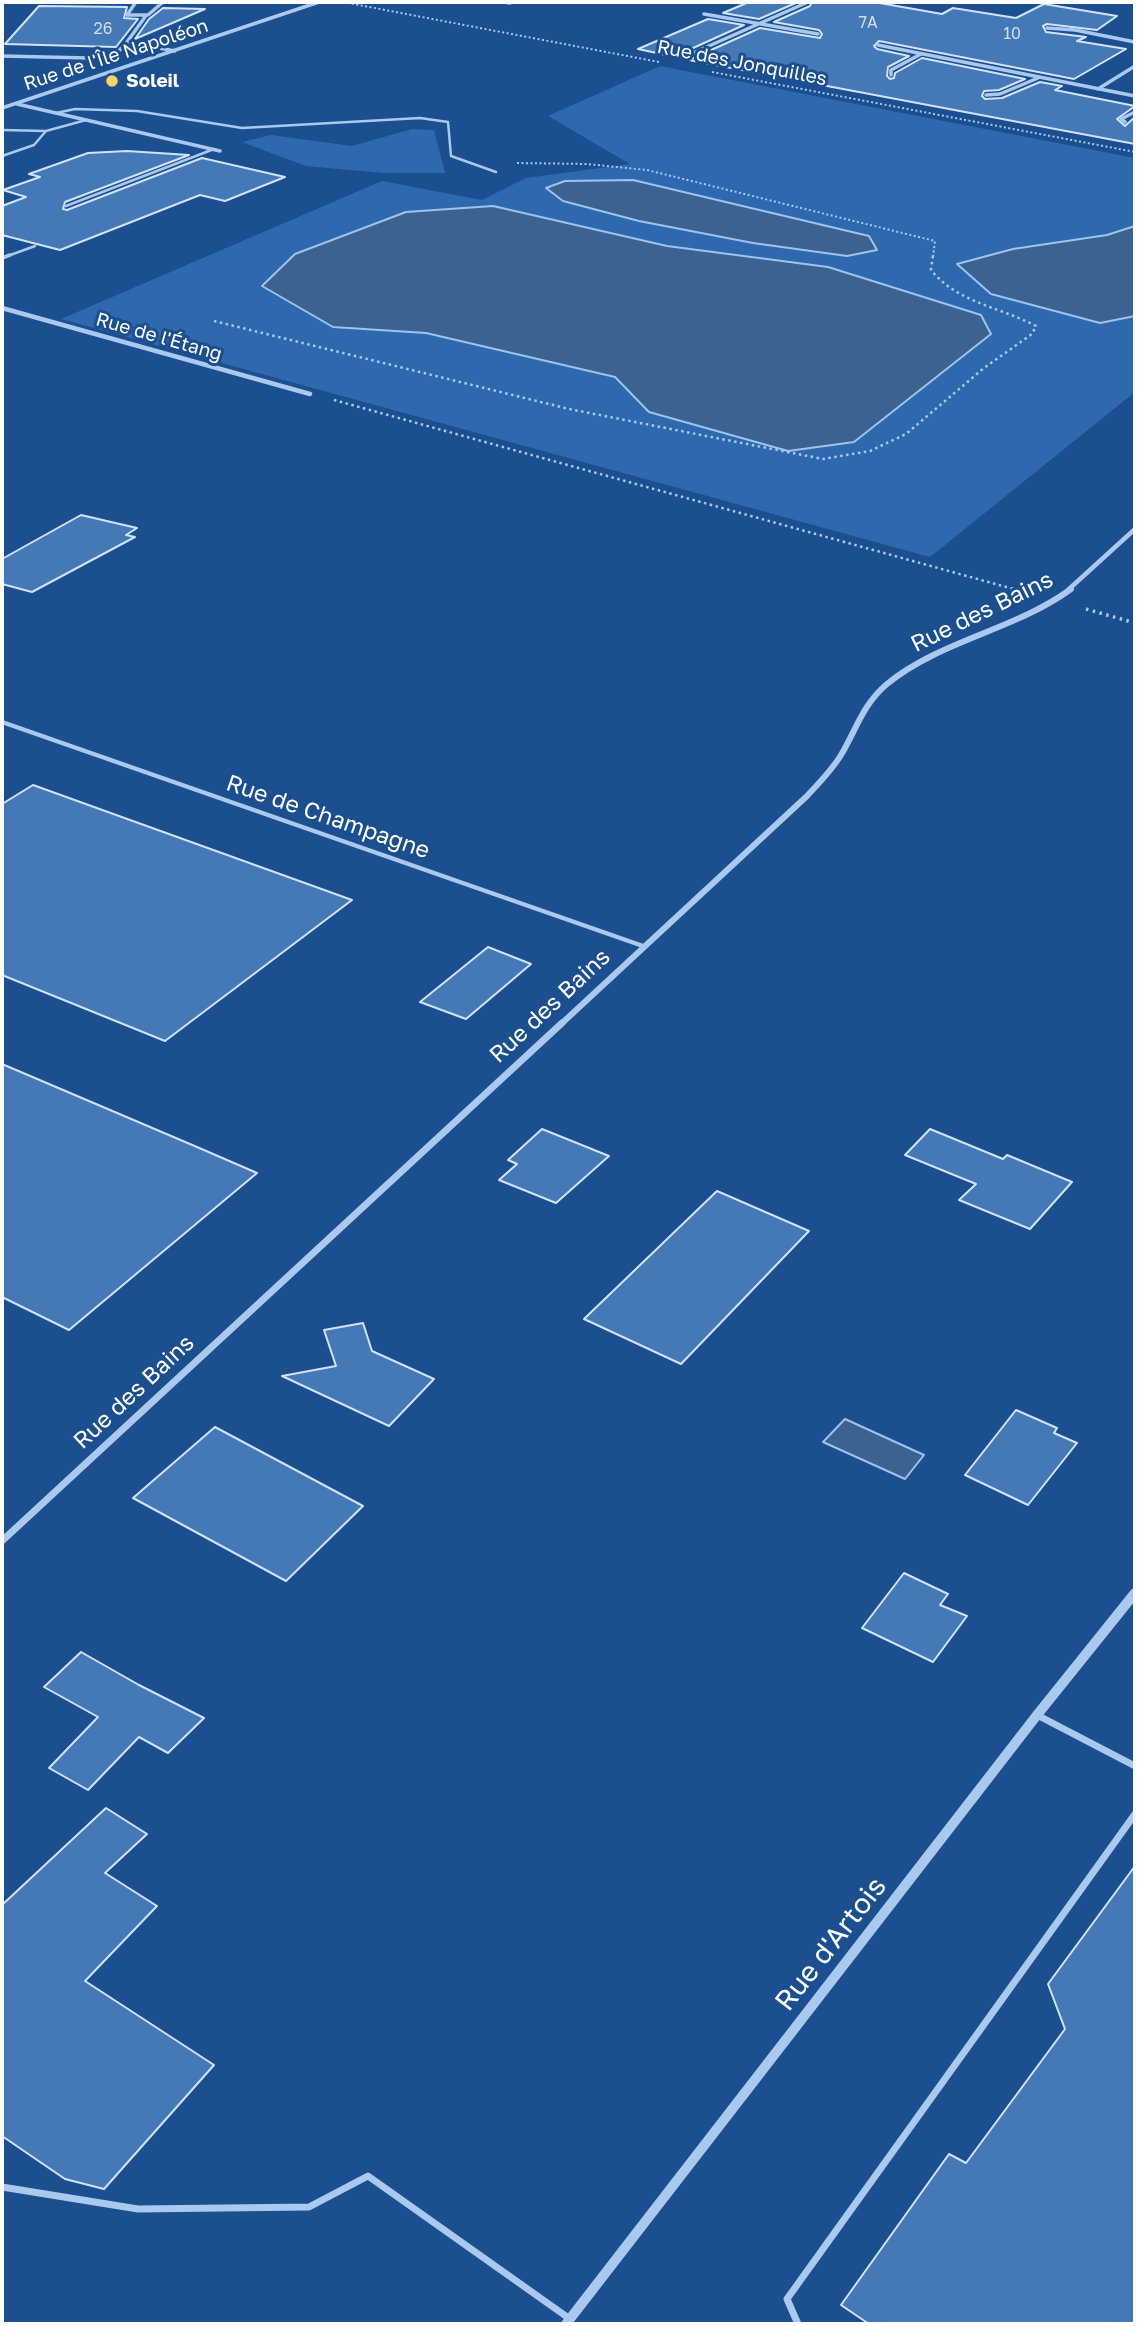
<!DOCTYPE html>
<html>
<head>
<meta charset="utf-8">
<style>
	body { margin:0 }
	#map { position:relative; width:1137px; height:2326px; overflow:hidden; background:#1b4f8f; font-family:"Golos Text",sans-serif }
	canvas { display:block }
	.frame { position:absolute; inset:0; border:4px solid #fff; pointer-events:none }
</style>
</head>
<body>
<div id="map">
<canvas width="1137" height="2326"></canvas>
<div class="frame"></div>
</div>
<script>
const ctx = document.querySelector('canvas').getContext('2d');
ctx.lineJoin = 'round';
function paint(path, color) {
  ctx.fillStyle = color;
  ctx.fill(path, 'evenodd');
}
function strokePath(path, color, width, dash) {
  ctx.strokeStyle = color;
  ctx.lineWidth = width;
  ctx.lineCap = dash ? 'butt' : 'round';
  ctx.setLineDash(dash || []);
  ctx.stroke(path);
}
function write(font, color, halo, rows, align = 'center') {
  ctx.font = font + ' "Golos Text",sans-serif';
  ctx.lineWidth = 6;
  ctx.setLineDash([]);
  ctx.textBaseline = 'middle';
  ctx.strokeStyle = halo;
  ctx.fillStyle = color;
  for (const [text, x, y, turn = 0] of rows) {
    ctx.save();
    ctx.translate(x, y);
    ctx.rotate((+turn || 0) * Math.PI / 180);
    ctx.textAlign = isNaN(turn) ? turn : align;
    if (halo) ctx.strokeText(text, 0, 0);
    ctx.fillText(text, 0, 0);
    ctx.restore();
  }
}
paint(new Path2D(`
	M660 66 1135 158V226L1107 235 957 264 991 294 1100 323 1135 316V392L930 557 61 319 382 181 482 200 526 178 630 164 548 116ZM547 188 869 236 877 250 639 221 563 201ZM667 246 828 267 854 442 788 451 649 412 615 377 426 333 333 327Z
	M412 129 434 130 445 173H383L306 166 242 142 271 135 352 146Z`), '#2e69ad');
const water = new Path2D(`
	M633 180 869 236 877 250 847 256 753 243 639 221 563 201 546 188 565 181Z
	M493 206 667 246 828 267 981 315 991 334 854 442 788 451 649 412 615 377 426 333 333 327 262 286 295 254 406 212Z
	M1135 226V316L1100 323 991 294 957 264 1013 249 1107 235Z
	M845 1419 924 1455 905 1479 823 1442Z`);
paint(water, '#3c6290');
strokePath(water, '#9cc4f0', 2);
const building = new Path2D(`
	M749 2H798L759 19 723 13Z
	M812 2H874L942 14 953 8 1016 18 1044 4 1117 16 1097 30 1047 24 1043 26 1046 32 1086 37 1077 41 1126 49 1074 79 879 41 874 46 877 49 909 56 888 67 887 76 890 79 894 78 895 73 922 58 1025 79 999 90 984 91 982 96 985 99 1002 98 1040 82 1062 86 1055 90 1135 106 1117 119 1125 126 1135 117V144L689 60 760 28 820 38 822 34 819 30 774 22 810 6Z
	M39 6 127 7 124 18 138 19 116 47 5 44Z
	M163 8 205 9 135 39 149 19Z
	M708 19 744 25 682 53 680 58 638 49Z
	M127 151 189 155 65 202 63 209 67 210 202 158 285 177 225 201 200 195 60 250 2 235V206L26 197 3 190 40 177 29 174 88 153Z
	M81 515 137 528 126 535 135 537 32 592 2 584V559Z
	M33 785 352 900 165 1041 2 975V804Z
	M488 947 531 964 466 1019 420 1002Z
	M2 1064 197 1147 257 1173 69 1330 2 1297Z
	M542 1129 609 1156 556 1203 499 1180 517 1164 508 1160Z
	M930 1129 1003 1159 1007 1155 1072 1182 1030 1229 959 1200 976 1184 905 1155Z
	M717 1191 809 1231 681 1364 584 1319Z
	M363 1323 372 1351 434 1379 389 1426 282 1376 336 1366 324 1330Z
	M1016 1410 1057 1428 1054 1433 1077 1443 1028 1505 965 1475Z
	M215 1427 363 1506 286 1581 133 1498Z
	M904 1573 948 1594 940 1605 967 1616 933 1662 862 1628Z
	M81 1652 139 1685 204 1718 168 1753 139 1737 88 1790 49 1768 98 1717 44 1687Z
	M106 1808 147 1834 105 1873 157 1906 85 1981 214 2065 104 2189 65 2179 2 2136V1905Z
	M1135 1866V2324H869L841 2305 949 2154 966 2163 1065 2029 1048 1984Z`);
paint(building, '#4478b7');
strokePath(building, '#cfe3fa', 2);
strokePath(new Path2D(`
	M343 2 659 62
	M712 72 1135 152
	M517 163 587 164 647 170 935 241 933 257`), '#a9c9ee', 2, [2, 2.5]);
strokePath(new Path2D(`
	M214 321 569 409 823 459 870 451 906 434 984 368 1032 334 1036 326C1000 307 958 303 931 270L933 255
	M334 400 1017 590`), '#a9c9ee', 2.5, [2.5, 3.5]);
strokePath(new Path2D(`
	M1012 589 1017 590
	M1086 609 1135 623`), '#a9c9ee', 3.5, [2.5, 4.5]);
strokePath(new Path2D(`
	M56 113 75 109 137 111 242 128 420 118 448 122 451 156 496 172
	M2 130 46 131 86 120
	M2 156 34 145 46 131
	M66 206 214 149
	M5 257 35 246`), '#a9c9ee', 2.5);
strokePath(new Path2D(`
	M2 258 10 255`), '#a9c9ee', 3.5);
strokePath(new Path2D(`
	M2 722 643 946`), '#a9c9ee', 4.5);
strokePath(new Path2D(`
	M1037 1715 1135 1766
	M2 2187 138 2209 309 2207 368 2176 570 2319
	M798 2324 787 2299 1135 1814`), '#a9c9ee', 7);
strokePath(new Path2D(`
	M136 2 127 15H148L163 2
	M503 2 510 3
	M704 14 818 34
	M145 17 127 42 175 51
	M1047 28 1075 30 1135 42
	M878 45 1135 96
	M2 56 88 58 115 55 127 42
	M684 57 808 2
	M891 75V70L921 54
	M1098 89 1135 66
	M986 95 1000 94 1038 78
	M17 104 220 151
	M2 108 319 2
	M1125 122 1121 119 1135 112`), '#a9c9ee', 3.5);
strokePath(new Path2D(`
	M2 308 310 394
	M1068 590 1135 529`), '#a9c9ee', 4.5);
strokePath(new Path2D(`
	M560 1025 807 796C819 783 832 770 841 755 856 730 863 704 887 684 941 640 1015 630 1071 589`), '#a9c9ee', 6);
strokePath(new Path2D(`
	M2 1541 562 1023`), '#a9c9ee', 7);
strokePath(new Path2D(`
	M566 2324 1037 1715 1135 1593`), '#a9c9ee', 10);
for (const [x, y, r, color] of [
	[112,81,7,"#ffd166"]
]) {
  const dot = new Path2D();
  dot.arc(x, y, r, 0, 2 * Math.PI);
  ctx.fillStyle = color;
  ctx.fill(dot);
  strokePath(dot, '#1b4f8f', 2.5);
}
write('16px', '#d0dded', null, [
	["7A",868,23],
	["26",103,29],
	["10",1012,34]
]);
write('19px', '#fff', '#1b4f8f', [
	["Rue de l'Île Napoléon",116,55,-18],
	["Rue des Jonquilles",742,63,11],
	["Rue de l'Étang",159,337,16]
]);
write('bold 19px', '#fff', '#1b4f8f', [
	["Soleil",126,81]
], 'left');
write('23px', '#fff', '#1b4f8f', [
	["Rue des Bains",982,612,-26],
	["Rue de Champagne",328,817,19],
	["Rue des Bains",550,1006,-43],
	["Rue des Bains",134,1392,-43]
]);
write('28px', '#fff', '#1b4f8f', [
	["Rue d'Artois",831,1944,-52]
]);
</script>
</body>
</html>
